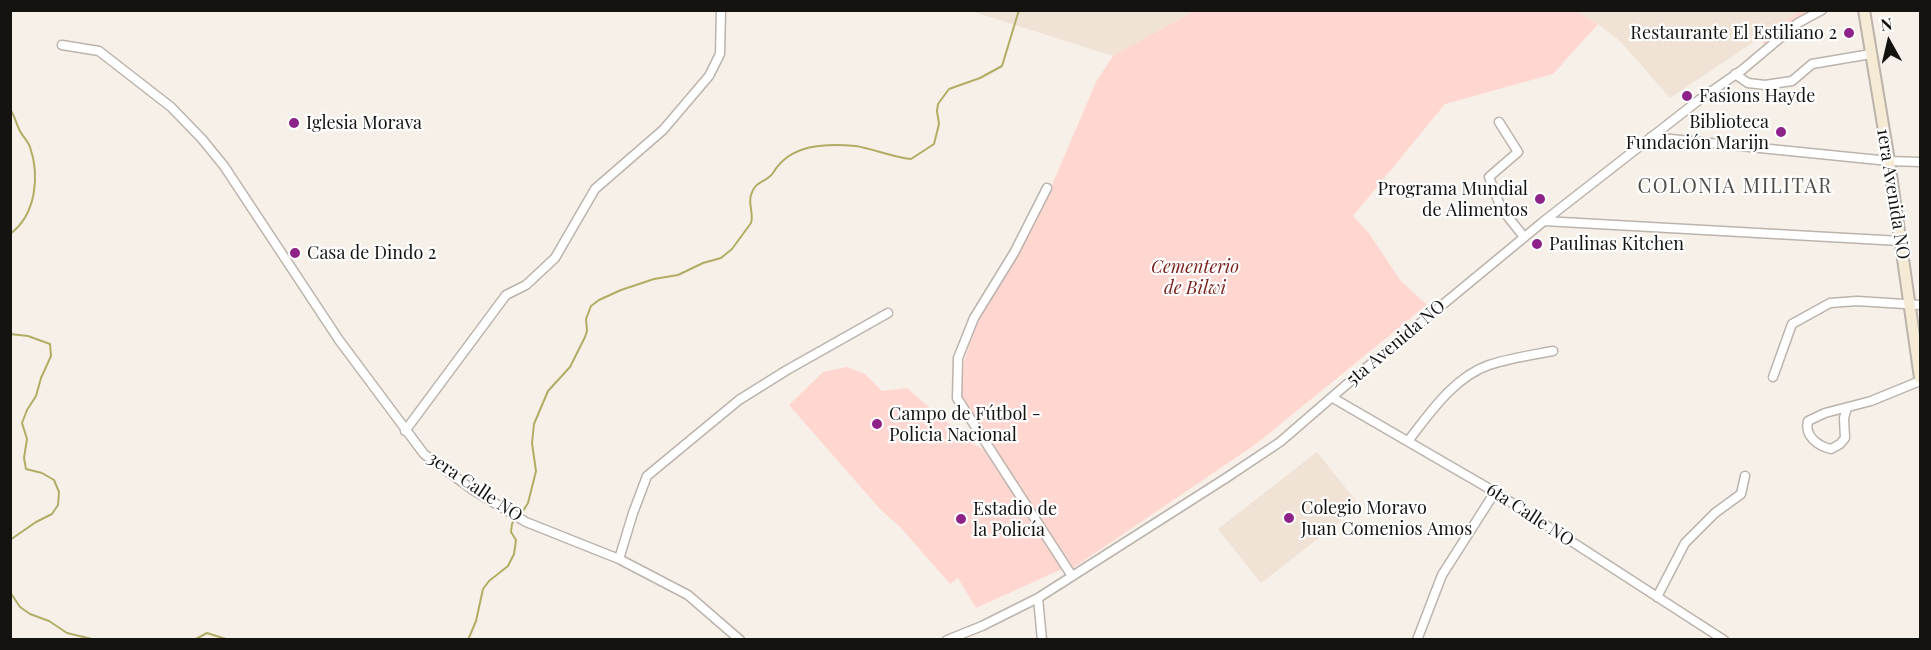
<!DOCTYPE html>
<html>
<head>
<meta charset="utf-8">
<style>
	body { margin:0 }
	#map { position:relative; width:1931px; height:650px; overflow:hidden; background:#f7f0e8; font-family:"Playfair Display",serif }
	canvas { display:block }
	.frame { position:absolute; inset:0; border:12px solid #151310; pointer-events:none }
	.north { position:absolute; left:1859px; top:12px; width:60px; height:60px; -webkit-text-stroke:4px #fefefe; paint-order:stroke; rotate:352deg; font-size:16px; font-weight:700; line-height:24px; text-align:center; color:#151310 }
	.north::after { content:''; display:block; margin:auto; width:21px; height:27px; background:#151310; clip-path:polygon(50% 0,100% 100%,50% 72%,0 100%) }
</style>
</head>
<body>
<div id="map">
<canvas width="1931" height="650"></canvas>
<div class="frame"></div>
<div class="north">N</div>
</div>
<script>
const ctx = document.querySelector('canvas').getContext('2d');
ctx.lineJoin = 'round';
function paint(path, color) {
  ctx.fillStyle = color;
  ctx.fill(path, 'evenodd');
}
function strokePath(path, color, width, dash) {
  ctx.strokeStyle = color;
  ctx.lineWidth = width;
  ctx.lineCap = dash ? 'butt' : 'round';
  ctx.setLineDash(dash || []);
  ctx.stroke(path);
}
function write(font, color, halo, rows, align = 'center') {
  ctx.font = font + ' "Playfair Display",serif';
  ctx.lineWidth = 4.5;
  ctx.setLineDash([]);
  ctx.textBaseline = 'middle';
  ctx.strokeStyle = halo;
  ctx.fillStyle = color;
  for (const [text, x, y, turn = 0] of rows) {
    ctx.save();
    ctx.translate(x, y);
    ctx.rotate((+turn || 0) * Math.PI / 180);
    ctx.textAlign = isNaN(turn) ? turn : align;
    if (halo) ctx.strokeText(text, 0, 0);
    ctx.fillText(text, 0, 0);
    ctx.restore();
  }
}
paint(new Path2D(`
	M971 11H1194L1113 56Z
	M1573 11H1800L1670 98 1621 42 1598 24Z
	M1317 452 1360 506 1261 583 1218 529Z`), '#f0e2d5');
paint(new Path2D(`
	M1573 10 1598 24 1553 74 1445 104 1353 216 1368 232 1400 280 1427 305 1256 444 1073 568 961 397 964 361 978 321 1049 192 1096 82 1113 56 1194 11Z
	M1800 11H1809L1764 44 1760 38Z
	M847 367 865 374 882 391 907 388 971 443 987 451 1011 486 1062 569 976 608 958 578 950 584 902 529 880 509 789 405 823 372Z`), '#ffd6d0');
strokePath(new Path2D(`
	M10 109C15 116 16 124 20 131 23 137 28 141 30 147 40 176 36 215 10 234
	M10 334 28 336 50 344 51 356 41 378 36 396 27 410 22 423 27 439 24 458 26 469 42 473 54 480 59 492 58 505 52 514 36 522 10 540
	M519 514 523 511 528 503 536 471 532 443 534 424 548 391 570 367 585 337 587 331 586 319 591 306 599 300 621 290 654 279 678 275 703 263 721 258 732 249 751 223C754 214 748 204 751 195 755 180 766 183 773 173 790 144 825 143 856 146 874 149 892 157 911 159L934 144 939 124 937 111 938 104 949 89 980 78 1002 66 1019 10
	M10 592 20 607 30 614 49 621 67 633 96 640
	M194 640 207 633 229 640
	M468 640 476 621 483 589 489 581 508 566 514 554 516 540 511 532 512 524 515 518`), '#b1ad65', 2);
const street = new Path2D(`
	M62 45 99 51 171 107 202 139 224 166 339 340 424 454 473 490 526 522 619 559 688 595 740 640
	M1735 74 1748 83 1765 85 1792 81 1812 64 1871 54
	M1499 122 1518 152 1489 177 1501 208 1524 237
	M1651 137 1889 161 1920 162
	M1047 188 1014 253 974 318 958 358 957 398 1072 576
	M1544 221 1900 241
	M1773 377 1792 324 1830 303 1857 301 1920 305
	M1333 398 1495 492 1724 640
	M1847 408 1844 418 1845 438 1840 444 1831 449C1818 446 1804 436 1808 421L1825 413 1871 401 1920 381
	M405 431 506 295 526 285 555 258 595 189 663 130 709 76 720 54 721 10
	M1408 441C1430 413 1454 377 1489 365 1510 358 1532 355 1553 351
	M619 559 633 513 647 476 739 400 787 370 888 313
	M1657 597 1685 543 1715 513 1741 494 1745 476
	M1038 598 1042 640
	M947 640 982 626 1038 598 1226 478 1280 442 1361 372 1544 221 1699 100 1742 70 1798 23 1822 10
	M1417 640 1442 575 1495 492`);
const secondary = new Path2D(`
	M1864 10 1889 161 1920 378`);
strokePath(street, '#bbb3ac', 11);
strokePath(secondary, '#bbb3ac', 14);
strokePath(street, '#fff', 8);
strokePath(secondary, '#f5ead3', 10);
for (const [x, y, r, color] of [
	[1849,33,6,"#8d2388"],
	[1687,96,6,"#8d2388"],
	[294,123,6,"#8d2388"],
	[1781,132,6,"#8d2388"],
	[1540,199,6,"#8d2388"],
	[1537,244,6,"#8d2388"],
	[295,253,6,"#8d2388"],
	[877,424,6,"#8d2388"],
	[1289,518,6,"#8d2388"],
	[961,519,6,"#8d2388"]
]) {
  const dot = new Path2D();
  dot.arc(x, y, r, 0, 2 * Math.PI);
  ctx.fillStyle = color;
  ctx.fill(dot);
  strokePath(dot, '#fefefe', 2);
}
write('18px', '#151310', '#fefefe', [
	["Restaurante El Estiliano 2",1837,33,"right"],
	["Fasions Hayde",1699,96],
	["Biblioteca",1769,122,"right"],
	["Fundación Marijn",1769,143,"right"],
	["Iglesia Morava",306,123],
	["Programa Mundial",1528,189,"right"],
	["de Alimentos",1528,210,"right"],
	["Paulinas Kitchen",1549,244],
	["Casa de Dindo 2",307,253],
	["Campo de Fútbol -",889,414],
	["Policia Nacional",889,435],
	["Colegio Moravo",1301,508],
	["Juan Comenios Amos",1301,529],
	["Estadio de",973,509],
	["la Policía",973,530]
], 'left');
write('18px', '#151310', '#fefefe', [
	["1era Avenida NO",1893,194,81],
	["5ta Avenida NO",1396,343,-40],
	["3era Calle NO",475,487,34],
	["6ta Calle NO",1530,515,33]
]);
write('italic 18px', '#781f19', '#fefefe', [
	["Cementerio",1195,267],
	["de Bilwi",1195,288]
]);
ctx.letterSpacing = '1.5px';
write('20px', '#514b45', '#fefefe', [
	["COLONIA MILITAR",1735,187]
]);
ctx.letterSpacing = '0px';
</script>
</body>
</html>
